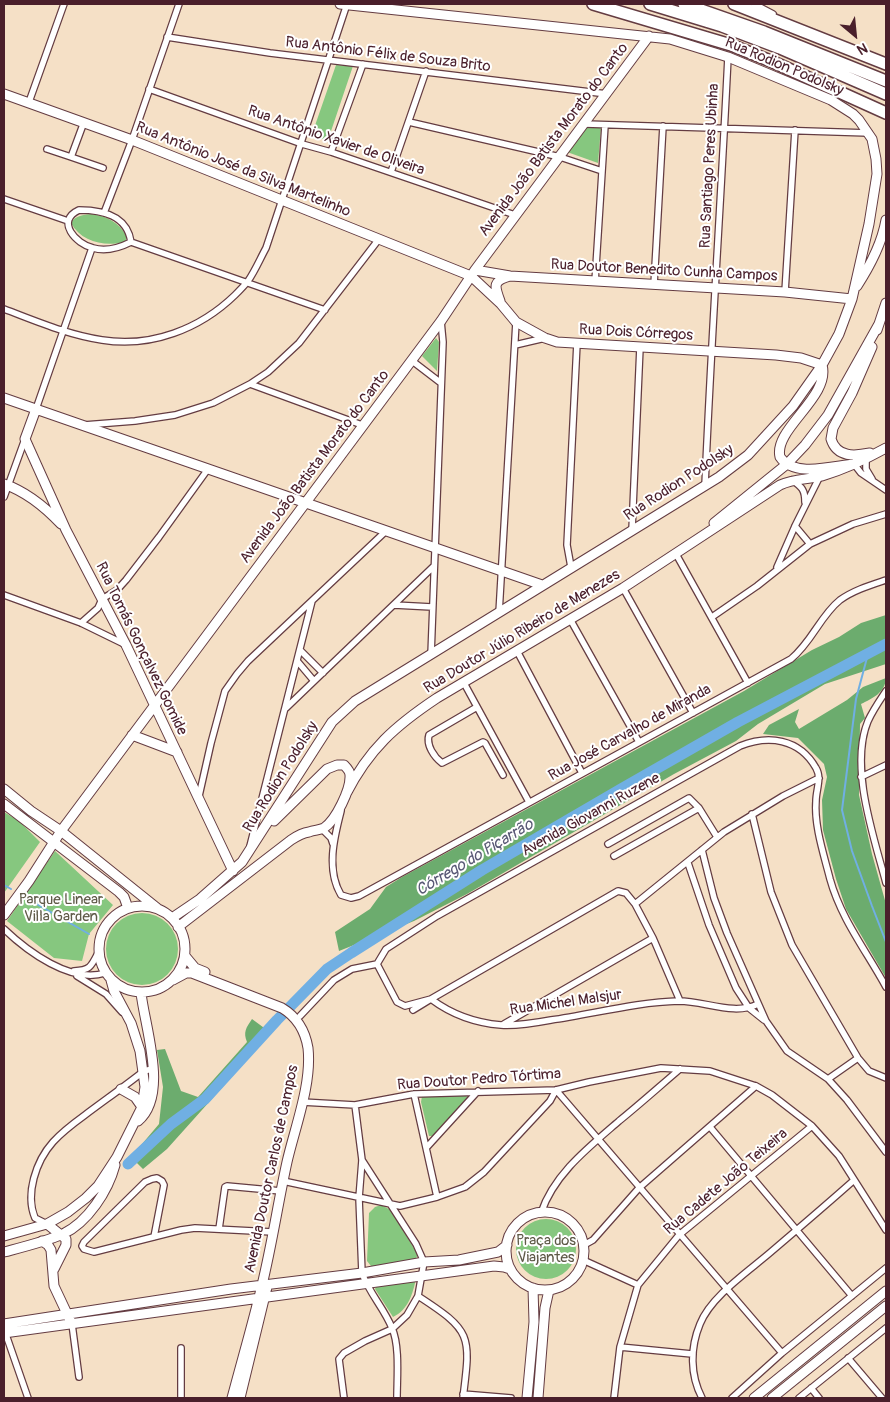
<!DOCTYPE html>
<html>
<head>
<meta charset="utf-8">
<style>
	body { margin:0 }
	#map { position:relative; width:890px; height:1402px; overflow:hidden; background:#f5e0c6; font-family:Pangolin,sans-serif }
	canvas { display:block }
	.frame { position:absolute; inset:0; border:5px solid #4a1f2b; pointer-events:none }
	.north { position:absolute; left:830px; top:10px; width:50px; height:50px; -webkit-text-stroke:4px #fff; paint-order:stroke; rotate:152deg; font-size:14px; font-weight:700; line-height:20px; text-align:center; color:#4a1f2b }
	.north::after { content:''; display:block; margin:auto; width:18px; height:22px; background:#4a1f2b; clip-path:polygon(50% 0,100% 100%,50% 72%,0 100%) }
</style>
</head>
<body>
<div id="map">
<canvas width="890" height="1402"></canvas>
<div class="frame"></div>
<div class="north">N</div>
</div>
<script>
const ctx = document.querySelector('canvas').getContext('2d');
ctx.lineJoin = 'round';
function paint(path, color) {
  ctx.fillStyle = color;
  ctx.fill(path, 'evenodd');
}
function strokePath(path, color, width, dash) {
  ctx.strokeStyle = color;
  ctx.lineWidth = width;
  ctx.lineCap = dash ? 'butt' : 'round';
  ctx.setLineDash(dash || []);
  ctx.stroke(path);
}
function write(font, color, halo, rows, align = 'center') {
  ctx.font = font + ' Pangolin,sans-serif';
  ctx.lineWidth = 4;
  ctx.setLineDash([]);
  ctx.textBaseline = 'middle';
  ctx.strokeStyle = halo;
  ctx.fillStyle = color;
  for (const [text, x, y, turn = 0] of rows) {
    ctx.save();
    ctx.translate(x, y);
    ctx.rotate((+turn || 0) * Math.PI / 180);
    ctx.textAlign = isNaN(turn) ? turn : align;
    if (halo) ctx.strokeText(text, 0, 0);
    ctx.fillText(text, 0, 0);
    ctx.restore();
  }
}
paint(new Path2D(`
	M336 65 353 66 328 140 311 137Z
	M586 127H601L598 163 567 152Z
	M91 214C107 216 119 222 127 237L125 242C105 247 81 242 71 223 76 215 83 215 91 214Z
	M436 338 439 342 437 371 422 356Z
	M4 812 19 821 40 842 4 893Z
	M55 851 113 905 89 934 82 961 54 958 7 921Z
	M106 949a36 36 0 1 1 72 0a36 36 0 1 1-72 0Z
	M465 1094 468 1098 434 1136H429L421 1102 422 1096Z
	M381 1205 391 1210 418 1255 414 1261 375 1266H371L367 1261 369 1213 375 1207Z
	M516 1249a30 30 0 1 1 60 0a30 30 0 1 1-60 0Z
	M416 1278C413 1294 408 1310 393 1317L375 1289 377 1284Z`), '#86c77f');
paint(new Path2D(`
	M886 615V664L825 684 758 724 736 741 674 774 467 894 414 921 339 951 335 932 370 909 386 887 402 877 744 691 812 650 839 637 861 623Z
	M886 678C885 693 873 698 861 704L865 718 860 724 859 795 872 854 886 904V978L846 909 836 879 823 830 822 800 827 777 824 764 798 738 763 734 769 725 799 709 795 722 799 729 847 700 863 687Z
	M252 1019 271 1033 167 1149 143 1169 131 1157 159 1124 163 1087 157 1050 165 1049 181 1091 198 1097 247 1042C243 1032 246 1028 252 1019Z`), '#6cac6e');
strokePath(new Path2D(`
	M868 654 856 699 842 810 852 851 872 906 886 942
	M4 885 11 889
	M35 903 89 934`), '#70afe3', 2);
strokePath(new Path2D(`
	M128 1164 171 1124 205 1099 277 1020 327 969 351 953 482 870 621 789 738 722 886 644`), '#70afe3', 11);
const street = new Path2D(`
	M754 4 773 14
	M167 37 270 53 607 94
	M149 89 302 144 331 152 515 215
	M29 102 64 4
	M409 122 560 157 602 171
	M585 124 869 133
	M47 149 71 157 84 122
	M331 152 363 64
	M71 157 103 168
	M391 172 426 71
	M4 199 68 221
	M79 210C102 210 127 215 131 242 119 248 106 252 93 248 76 244 55 221 79 210Z
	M104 213 132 140 179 4
	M131 242 325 310
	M595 282 605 125
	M654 285 663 126
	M785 292 795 130
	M4 309C36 321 68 335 102 340 151 348 200 329 235 295 239 291 244 286 248 281 255 271 260 259 266 248L347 4
	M515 345 545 338
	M411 360 441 383
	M250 384 362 425
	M36 409 92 248
	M84 425 135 421 175 415 213 403 250 384 268 372 299 343 379 239
	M866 459V469L872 479
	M854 464 861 473 886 490
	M792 480C802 487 805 490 805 502
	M705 486C711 343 721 200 728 57
	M4 497 25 439
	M795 526 810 544
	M632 530 640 347
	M676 554 748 683
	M571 567 567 545 577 343
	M777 567 795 526 820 476
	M623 588 693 713
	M4 595 81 623 124 644
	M394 605 432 607
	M499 613 516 322
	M712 617 757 586 810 544 853 524 886 514
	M570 619 639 742
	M81 623 98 608 102 599 117 590 126 580 159 537 208 469
	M300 650 323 673
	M517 651 582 773
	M431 655 443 342 441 321
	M298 662 314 681
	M464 683 529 802
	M886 691C880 700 873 710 868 721 849 767 874 837 886 883
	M477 707 429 735C426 745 434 757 442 763L483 742 485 743 503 775
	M286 708 434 566
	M861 777 886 765
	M199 796 211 743 225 691 237 674 248 661 386 531
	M341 811C334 838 326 870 341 895L351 898 359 896 791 659C812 642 820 616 840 600 854 590 871 585 886 580
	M752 814 771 892 792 945 858 1058 869 1071 886 1078
	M322 829 331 838 333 844
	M608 844 689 798 699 808 717 837
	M250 846 312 601
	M702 850 714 898 727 933 766 1021 787 1051 828 1079 847 1100 886 1152
	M614 856 699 808
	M688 863 709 925 736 988 749 1008 764 1020
	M635 904 724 832 783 796 819 778
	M4 929C27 951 71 984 105 973
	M377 964 386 949 437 916 740 746C768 735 799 738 816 768 822 778 816 790 816 801 814 826 824 855 830 879 841 919 867 952 886 987
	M377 964 397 1002 405 1006 431 999C451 1014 476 1023 501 1025 517 1026 535 1023 551 1020 593 1014 636 1002 679 1001 705 1001 734 1016 758 1004
	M74 971C90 970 91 967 98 953
	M77 976 106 994 122 1012
	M413 1010 431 999 618 891 626 893 635 904 653 938 680 1001
	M300 1016 334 980 352 969 377 964
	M504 1024 653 938
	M828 1079 858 1058
	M414 1094 437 1197
	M302 1102 355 1105 414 1094 556 1090 589 1082 661 1068 710 1071 756 1086 772 1095 812 1126 839 1156 886 1230
	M355 1105 362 1160 359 1198 362 1273C369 1293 384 1308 392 1328 400 1346 397 1378 397 1398
	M710 1127 852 1296
	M427 1147 478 1091
	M283 1181 400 1206 437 1197 465 1187 484 1172 550 1101 556 1090 782 1353
	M541 1213C554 1174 589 1147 619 1121 640 1104 660 1086 680 1069
	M47 1224 35 1218C25 1194 36 1161 53 1142 62 1132 74 1123 85 1115 105 1100 125 1086 144 1071L152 1069
	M219 1229 225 1187 227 1186 281 1191
	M154 1237 164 1185 162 1181 157 1178 152 1179 145 1182 84 1242 82 1246 84 1249 94 1252 181 1230 195 1228 273 1232
	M584 1245 593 1240 639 1188 756 1086
	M583 1260 638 1285
	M418 1296C472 1331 471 1335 463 1398
	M72 1324 79 1377
	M4 1329 28 1398
	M620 1347 692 1354
	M181 1348V1398
	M848 1358 882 1398
	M811 1388 819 1398
	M463 1394 511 1398
	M344 1398 339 1359 344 1353 365 1341 392 1329 407 1315 418 1296 424 1262 416 1244 362 1160
	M614 1398 620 1347 638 1285 679 1235 812 1126
	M702 1398C690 1375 690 1348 700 1324 711 1296 749 1271 772 1251 799 1228 826 1205 853 1181
	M732 1398 782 1353 886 1268
	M799 1398 886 1328`);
const secondary = new Path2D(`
	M4 94 132 140 471 276 501 304 516 322 545 338 557 342 776 355 801 358 822 365C831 397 773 429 780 457 794 478 833 466 854 464
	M475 270 510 276 785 292 852 299
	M857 286C870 266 882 243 886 220
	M500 301C494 285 493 281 510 276
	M877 330 886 303
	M4 398 542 585
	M36 409 25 439 66 530 126 645 233 871
	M870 453C855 456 837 458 831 439L833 428 852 393 872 347
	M4 484C27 492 45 507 61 524
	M714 523 787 464 805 445 828 415 879 324
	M132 735 177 752
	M4 789 31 811 61 831 157 908
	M346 794C369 749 395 726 437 698L623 588 780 485C795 478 807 480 822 476 845 469 866 459 886 448
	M4 804 119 892 124 897 128 908
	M99 949a43 43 0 1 1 86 0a43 43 0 1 1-86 0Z
	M4 915 29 881 61 831 441 321 475 270 649 36
	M172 918 200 899 242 862 332 722 355 701 719 477 748 455 793 406 822 365 839 334 852 299 869 224 877 174 876 159 872 139 859 120 853 114 831 100 728 57 670 39 340 4
	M178 927 291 840C297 836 302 833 309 832 314 830 320 830 324 828 336 820 351 789 350 775 350 771 347 768 344 765H337L327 769 274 821
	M185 956 195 968 205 972
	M173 980 186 973H192L282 1008C297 1017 305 1030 308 1048 312 1084 295 1127 287 1162 278 1203 272 1244 262 1285 253 1323 242 1360 232 1398
	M121 1089 135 1097 142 1107
	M138 1121C169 1095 145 1028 141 993
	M506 1251a39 39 0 1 1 78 0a39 39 0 1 1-78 0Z
	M47 1224 66 1239V1245L54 1269
	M4 1236 47 1224 68 1212 86 1198 98 1186 117 1157 142 1107 145 1087 140 1051 131 1023 114 991 111 980
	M42 1241 48 1245 51 1250 54 1286 70 1320
	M4 1252C23 1247 44 1242 63 1234 88 1222 108 1191 115 1165
	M4 1324 231 1289 362 1273 424 1262 459 1260 498 1252 507 1245
	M4 1333 494 1266 504 1267 510 1269
	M240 1398 267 1287
	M527 1398 534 1322 533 1288
	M538 1398 545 1308 549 1290`);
const primary = new Path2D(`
	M754 1398 886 1291
	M772 1398 886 1306`);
const highway = new Path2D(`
	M593 4 731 45 773 62 886 113
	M650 4 722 26 780 48 886 94
	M684 4 764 32 886 81
	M734 4 886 64`);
strokePath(street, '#643c42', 8);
strokePath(secondary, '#643c42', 11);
strokePath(primary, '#643c42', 11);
strokePath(highway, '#643c42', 14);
strokePath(street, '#fff', 5.5);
strokePath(secondary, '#fff', 9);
strokePath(primary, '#fff', 9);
strokePath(highway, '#fff', 11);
write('15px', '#4a1f2b', '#fff', [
	["Rua Antônio Félix de Souza Brito",388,55,7],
	["Rua Rodion Podolsky",784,67,23],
	["Avenida João Batista Morato do Canto",554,140,-53],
	["Rua Antônio Xavier de Oliveira",336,141,19],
	["Rua Santiago Peres Ubinha",710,166,-87],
	["Rua Antônio José da Silva Martelinho",243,170,22],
	["Rua Doutor Benedito Cunha Campos",664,271,3],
	["Rua Dois Córregos",636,333,3],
	["Avenida João Batista Morato do Canto",315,467,-53],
	["Rua Rodion Podolsky",679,483,-33],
	["Rua Doutor Júlio Ribeiro de Menezes",522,632,-31],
	["Rua Tomás Gonçalvez Gomide",141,649,64],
	["Rua José Carvalho de Miranda",630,733,-29],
	["Rua Rodion Podolsky",281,777,-58],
	["Avenida Giovanni Ruzene",591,815,-29],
	["Rua Michel Malsjur",566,1003,-8],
	["Rua Doutor Pedro Tórtima",479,1080,-4],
	["Avenida Doutor Carlos de Campos",272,1169,-78],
	["Rua Cadete João Teixeira",726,1182,-40]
]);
write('15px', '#5f5a48', '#fff', [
	["Parque Linear",61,900],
	["Villa Garden",61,917],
	["Praça dos",546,1241],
	["Viajantes",546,1258]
]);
write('italic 16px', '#595975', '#fff', [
	["Córrego do Piçarrão",475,858,-31]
]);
</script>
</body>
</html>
